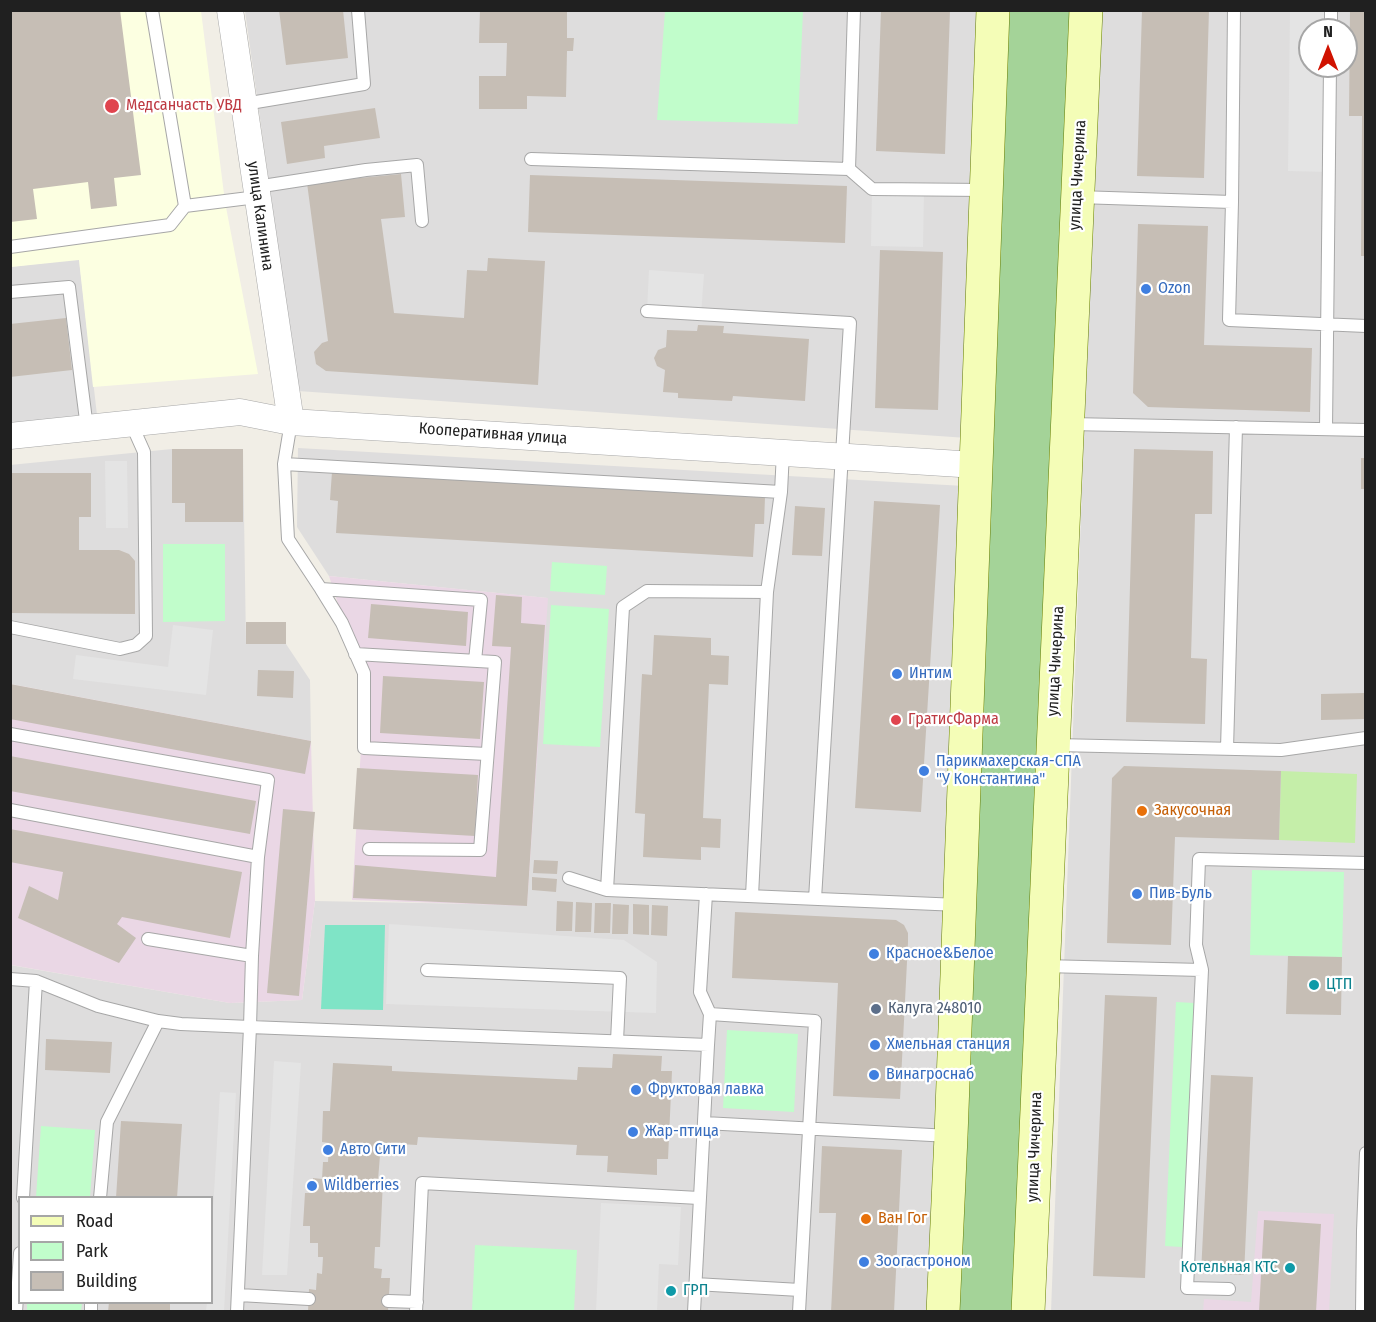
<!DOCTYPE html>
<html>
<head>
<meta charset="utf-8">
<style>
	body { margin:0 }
	#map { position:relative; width:1376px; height:1322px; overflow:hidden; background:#f1eee6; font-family:"Fira Sans Condensed",sans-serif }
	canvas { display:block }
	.frame { position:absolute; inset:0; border:12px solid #202020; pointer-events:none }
	.legend { position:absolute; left:18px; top:1196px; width:195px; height:108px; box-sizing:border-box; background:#fff; border:2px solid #a6a6a6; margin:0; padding:8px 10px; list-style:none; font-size:18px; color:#202020 }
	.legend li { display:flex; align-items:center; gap:12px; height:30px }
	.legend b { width:30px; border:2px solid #a6a6a6 }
	.north { position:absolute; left:1298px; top:18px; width:60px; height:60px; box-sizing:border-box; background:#fff; border:2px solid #a6a6a6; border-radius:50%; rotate:0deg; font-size:16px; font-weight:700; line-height:24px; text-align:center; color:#202020 }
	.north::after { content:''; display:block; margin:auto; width:21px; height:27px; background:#d01200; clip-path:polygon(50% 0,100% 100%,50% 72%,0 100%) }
</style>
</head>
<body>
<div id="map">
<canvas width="1376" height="1322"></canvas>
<div class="frame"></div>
<ul class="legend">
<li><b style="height:8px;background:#f4fdb7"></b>Road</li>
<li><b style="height:16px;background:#c1fdcb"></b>Park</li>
<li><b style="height:16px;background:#c6beb5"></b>Building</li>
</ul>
<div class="north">N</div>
</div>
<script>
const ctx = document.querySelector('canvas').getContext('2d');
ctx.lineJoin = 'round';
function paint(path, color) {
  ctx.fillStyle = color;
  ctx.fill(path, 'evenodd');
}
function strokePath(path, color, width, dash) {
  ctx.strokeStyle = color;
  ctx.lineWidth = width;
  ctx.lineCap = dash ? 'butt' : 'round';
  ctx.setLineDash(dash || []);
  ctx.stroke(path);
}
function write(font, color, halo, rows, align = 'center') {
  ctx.font = font + ' "Fira Sans Condensed",sans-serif';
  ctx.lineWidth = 4.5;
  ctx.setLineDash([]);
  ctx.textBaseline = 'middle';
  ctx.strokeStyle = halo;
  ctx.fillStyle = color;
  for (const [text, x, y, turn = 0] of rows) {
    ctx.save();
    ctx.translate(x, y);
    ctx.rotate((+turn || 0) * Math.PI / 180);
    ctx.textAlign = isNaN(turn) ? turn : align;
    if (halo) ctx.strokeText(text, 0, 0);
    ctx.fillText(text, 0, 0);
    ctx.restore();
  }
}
paint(new Path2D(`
	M245 11H980L967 438 298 391Z
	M1100 11H1365V1311L1051 1312ZM1310 30H1346V66H1310Z
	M79 259 97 415 11 424 10 267Z
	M298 448 964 486 927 1311H11L10 965 230 1003 302 1000 315 901 527 905 547 598 329 576 297 527ZM20 1198H212V1302H20Z
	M172 449H243L246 644H286L310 680 311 741 11 684 10 465Z`), '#dedddd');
paint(new Path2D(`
	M329 576 548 598 527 906 352 900 361 748 362 678Z
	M10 684 311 741 315 901 302 1000 230 1003 11 965Z
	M1258 1211 1334 1214 1329 1311 1203 1312 1204 1299 1251 1302Z`), '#ead7e5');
paint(new Path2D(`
	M10 11H201L225 202 258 374 93 387 79 260 11 267Z`), '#fcffe1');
paint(new Path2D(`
	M1281 771 1357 774 1355 843 1279 840Z`), '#c5eea9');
paint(new Path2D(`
	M992 11H1085L1028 1311 941 1312Z`), '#a4d398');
paint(new Path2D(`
	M665 11H803L798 124 657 120Z
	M163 544H225V621L163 622Z
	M552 562 607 566 605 595 550 591Z
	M551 605 609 609 600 747 543 744Z
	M1252 870 1344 872 1342 957 1250 955Z
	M1176 1002 1194 1003 1182 1247 1165 1246Z
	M727 1030 798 1034 794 1112 723 1108Z
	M41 1126 95 1130 90 1197H36Z
	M475 1245 577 1250 574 1311H472Z
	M27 1303H82L81 1311H27Z`), '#c1fdcb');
paint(new Path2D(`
	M325 925H385L383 1010 321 1009Z`), '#7fe4c6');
paint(new Path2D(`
	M1290 11H1331V30H1310V66H1330L1329 172 1288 171Z
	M872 189H924L923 247 871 246Z
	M649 270 704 274 701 315 647 311Z
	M105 461H127L128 528H106Z
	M173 625 213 630 206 695 73 679 76 655 168 667Z
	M389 924 624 940 657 962 656 1013 386 1004Z
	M274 1061 301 1063 287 1275H262Z
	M220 1092 236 1093 224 1311H206L207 1303 212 1302V1226Z
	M601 1203 681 1207 678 1265 659 1264 657 1311H596Z`), '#e4e4e4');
paint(new Path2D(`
	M10 10H120L141 175 114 178 117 206 91 209 88 182 33 189 37 219 10 222Z
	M279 10H343L348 58 286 65Z
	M480 10H567V38H574L573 51H567L566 97 527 96V109H479V76H506L507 43H479Z
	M881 10H950L945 154 876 151Z
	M1142 10H1209L1204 178 1137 176Z
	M1350 10H1366V256H1361L1362 116H1349Z
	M375 108 380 138 324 146 325 158 287 164 281 122Z
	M401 174 405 217 381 219 394 313 464 318 467 270 487 271 488 258 545 261 538 385 326 371 316 364 314 352 322 343 328 341 307 183Z
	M530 175 847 186 845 243 528 232Z
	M1138 224 1208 226 1204 345 1312 348 1310 412 1148 407 1133 393Z
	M880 250 943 252 938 410 875 408Z
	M66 318 72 370 10 377V324Z
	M698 325 724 326 723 333 809 339 805 401 733 396 732 401 678 398V393L663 392 665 370 657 366 654 358 658 350 666 347 667 330 697 331Z
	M172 449H243V522H185V503H172Z
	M1134 449 1213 451 1212 514H1195L1191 658 1207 659 1205 724 1126 722Z
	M1361 458H1366V489H1361Z
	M332 472 765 497 764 524H755L753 557 336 533 338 501 330 500Z
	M10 473H91V517H79V550H119L129 554 135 561V614L10 613Z
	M874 501 940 505 921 812 855 808Z
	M795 506 825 508 822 556 792 555Z
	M496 595 522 597 521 623 545 625 527 906 353 898 355 865 496 877 511 647 492 646Z
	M371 604 468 612 466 646 368 638Z
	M246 622H286V644H246Z
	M654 635 711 638V655L729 656 728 685 709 684 703 818 721 819 720 848 701 847V860L643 857 645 814 635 813 642 674 652 675Z
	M258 670 294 671 293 698 257 696Z
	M383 676 484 682 480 739 380 733Z
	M10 684 311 741 305 774 10 719Z
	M1364 693 1365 719 1321 720V694Z
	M10 756 256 801 250 834 10 791Z
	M1124 766 1281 771 1279 840 1175 837 1171 945 1107 943 1112 778Z
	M357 768 478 775 475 836 353 829Z
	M283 809 315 812 299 996 267 993Z
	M10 829 242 872 230 938 122 917 117 924 136 938 119 963 18 918 29 886 58 900 63 872 10 862Z
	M534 860 558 861 557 874 533 873Z
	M532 877 557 879 556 892 532 890Z
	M557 901 573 902 572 931H556Z
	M576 902 592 903 591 932H575Z
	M595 903H611L610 933H594Z
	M613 904 629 905 628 934H612Z
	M633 904 649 905V935L633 934Z
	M652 905 668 906 667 936 651 935Z
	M735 912 896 920 904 925 908 933V942L900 1099 833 1096 838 983 732 978Z
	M1288 956 1342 957 1341 1015 1286 1014Z
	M1105 995 1157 997 1145 1278 1093 1276Z
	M46 1039 112 1042 110 1073 45 1070Z
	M613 1054 662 1056 661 1071H672L668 1159H657V1175L607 1172 608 1156 576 1155 577 1145 418 1137 417 1145 381 1143 378 1180H383L380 1247H375L374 1268 382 1269 381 1278H390L388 1312H308L309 1289 316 1290 317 1273 322 1274 323 1257H318V1243H310V1226H303L305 1193H312L313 1178 322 1179 323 1162H328L329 1143 322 1142 323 1111H330L333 1063 392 1066V1071L577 1080 578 1067 612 1068Z
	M1211 1075 1253 1077 1244 1275 1201 1273Z
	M121 1121 182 1124 177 1198H116Z
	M822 1146 902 1150 894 1312H831L836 1213H819Z
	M1264 1220 1321 1224 1316 1312H1259Z
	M668 1284 673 1285V1297H668Z
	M109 1302H170V1312H108Z`), '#c6beb5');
const lane = new Path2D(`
	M854 10 849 169 872 189 985 190
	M1331 30V10
	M244 104 364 84 358 10
	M531 159 849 169
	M256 187 366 170 417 165 422 221
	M1078 197 1232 202 1234 10
	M1232 202 1229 320 1366 326
	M185 206 257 197
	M10 247 170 225 185 206 152 10
	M10 292 69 287 87 428
	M647 311 850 323 815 899
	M291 422 284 464 288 539 321 589 481 600 475 661
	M1070 424 1366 430
	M1326 429 1330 66
	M284 464 781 492
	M321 589 342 623 364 673V748L487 754
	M767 592 781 492 783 452
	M10 627 120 649 136 645 146 636 144 452 131 423
	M355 654 495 662 480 850 369 849
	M10 734 268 780 258 857 252 956 250 1027 181 1024 158 1021 98 1006 36 981 10 979
	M1056 745 1281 750 1366 738
	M1227 749 1236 427
	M10 810 258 857
	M569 878 607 890
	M706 894 700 992 710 1014
	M752 896 767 592 647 591 623 607 607 890 959 905
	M148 939 252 956
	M1044 966 1202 970 1187 1288 1229 1289
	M427 970 620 978 617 1041
	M1202 970 1196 945 1199 859 1366 863
	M708 1045 710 1014 815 1021 799 1312
	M704 1123 950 1136
	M23 1198 36 981
	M100 1198 107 1122 158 1021
	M1363 1231 1366 1153
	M695 1284 800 1290
	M239 1295 309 1299
	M388 1301 417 1302
	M16 1312 20 1253
	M91 1312V1302
	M237 1312 250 1027 708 1045 694 1312
	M416 1312 422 1183 699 1198
	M1362 1312 1363 1231H1366`);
const street = new Path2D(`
	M230 10 291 422
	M10 436 240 412 291 422 976 465`);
const secondary = new Path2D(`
	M943 1312 951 1136 993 10
	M1028 1312 1086 10`);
strokePath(lane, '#a7a7a7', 14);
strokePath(street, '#a7a7a7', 27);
strokePath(secondary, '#657e00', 34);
strokePath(lane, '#fff', 12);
strokePath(street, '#fff', 26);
strokePath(secondary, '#f4fdb7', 33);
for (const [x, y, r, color] of [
	[112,106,8,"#e0444e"],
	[1146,289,6,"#3f7fe0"],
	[897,674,6,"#3f7fe0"],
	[896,720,6,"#e0444e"],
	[924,771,6,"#3f7fe0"],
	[1142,811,6,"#e8710a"],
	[1137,894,6,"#3f7fe0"],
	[874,954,6,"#3f7fe0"],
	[1314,985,6,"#0f9aa8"],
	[876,1009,6,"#5c6f8a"],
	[875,1045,6,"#3f7fe0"],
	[874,1075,6,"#3f7fe0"],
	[636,1090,6,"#3f7fe0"],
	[633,1132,6,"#3f7fe0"],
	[328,1150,6,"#3f7fe0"],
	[312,1186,6,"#3f7fe0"],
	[866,1219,6,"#e8710a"],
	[864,1262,6,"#3f7fe0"],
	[1290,1268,6,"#0f9aa8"],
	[671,1291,6,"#0f9aa8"]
]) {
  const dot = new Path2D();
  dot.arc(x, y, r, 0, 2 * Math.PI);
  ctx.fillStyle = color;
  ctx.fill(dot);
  strokePath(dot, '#fff', 2);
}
write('16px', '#be3a42', '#fff', [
	["Медсанчасть УВД",126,106],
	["ГратисФарма",908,720]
], 'left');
write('16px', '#202020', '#fff', [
	["улица Чичерина",1078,175,-87],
	["улица Калинина",260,216,82],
	["Кооперативная улица",493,434,4],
	["улица Чичерина",1056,661,-87],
	["улица Чичерина",1035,1147,-88]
]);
write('16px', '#366cbe', '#fff', [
	["Ozon",1158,289],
	["Интим",909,674],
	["Парикмахерская-СПА",936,762],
	["\"У Константина\"",936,780],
	["Пив-Буль",1149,894],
	["Красное&Белое",886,954],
	["Хмельная станция",887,1045],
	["Винагроснаб",886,1075],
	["Фруктовая лавка",648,1090],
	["Жар-птица",645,1132],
	["Авто Сити",340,1150],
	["Wildberries",324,1186],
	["Зоогастроном",876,1262]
], 'left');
write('16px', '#c56008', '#fff', [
	["Закусочная",1154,811],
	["Ван Гог",878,1219]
], 'left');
write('16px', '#0d838f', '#fff', [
	["ЦТП",1326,985],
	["Котельная КТС",1278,1268,"right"],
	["ГРП",683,1291]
], 'left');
write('16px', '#4e5e75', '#fff', [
	["Калуга 248010",888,1009]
], 'left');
</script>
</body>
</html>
